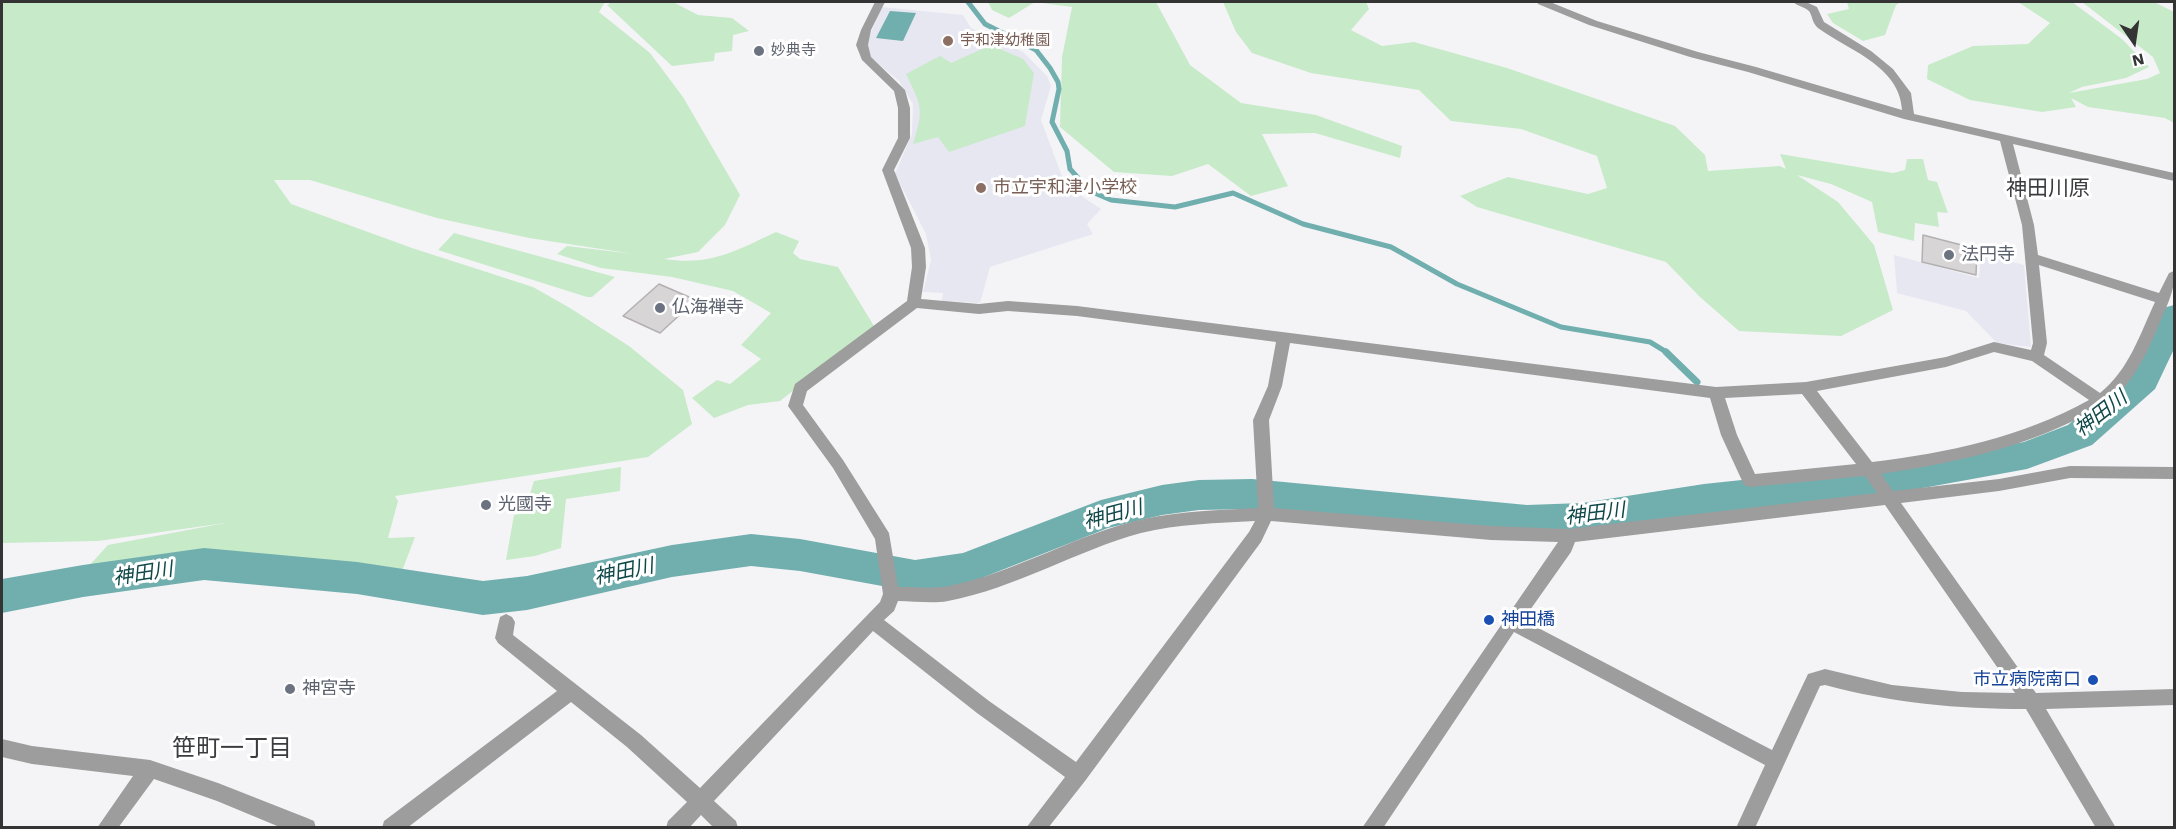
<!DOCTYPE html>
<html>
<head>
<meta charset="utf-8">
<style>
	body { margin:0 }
	#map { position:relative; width:2176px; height:829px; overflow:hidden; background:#f4f4f7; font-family:"Work Sans",sans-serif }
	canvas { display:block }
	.frame { position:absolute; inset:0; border:3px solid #343435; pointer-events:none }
	.north { position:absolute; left:2104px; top:12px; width:60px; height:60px; -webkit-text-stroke:4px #fff; paint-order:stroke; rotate:167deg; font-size:16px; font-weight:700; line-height:24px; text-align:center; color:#343435 }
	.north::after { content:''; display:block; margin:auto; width:21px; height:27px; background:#343435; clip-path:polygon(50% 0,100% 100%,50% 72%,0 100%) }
</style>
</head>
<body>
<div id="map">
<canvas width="2176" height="829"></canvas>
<div class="frame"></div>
<div class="north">N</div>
</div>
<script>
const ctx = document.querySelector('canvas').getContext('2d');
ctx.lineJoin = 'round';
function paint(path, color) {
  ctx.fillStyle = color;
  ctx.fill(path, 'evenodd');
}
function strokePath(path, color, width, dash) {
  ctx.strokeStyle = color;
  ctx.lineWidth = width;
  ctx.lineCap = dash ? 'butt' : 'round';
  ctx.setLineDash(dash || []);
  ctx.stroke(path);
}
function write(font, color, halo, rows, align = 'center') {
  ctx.font = font + ' "Work Sans","Noto Sans JP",sans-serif';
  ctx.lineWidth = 6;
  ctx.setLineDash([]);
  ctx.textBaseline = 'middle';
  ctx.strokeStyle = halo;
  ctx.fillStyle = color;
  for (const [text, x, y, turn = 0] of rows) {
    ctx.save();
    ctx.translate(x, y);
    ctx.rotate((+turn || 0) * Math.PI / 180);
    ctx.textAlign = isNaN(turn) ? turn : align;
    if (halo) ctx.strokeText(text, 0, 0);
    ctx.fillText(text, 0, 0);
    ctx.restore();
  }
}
paint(new Path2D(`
	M882 7 963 15 971 28 1023 52 1047 76 1051 86 1041 120 1063 179 1080 195 1101 209 1087 224 1093 234 990 267 980 303 942 301 943 293 923 292 931 260 926 234 895 174 912 134 913 104 899 81 870 57 866 44Z
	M1981 254 2024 265 2031 347 1997 343 1966 311 1897 293 1894 255 1979 278Z`), '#e6e7f1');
paint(new Path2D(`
	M2 2H605L599 12 650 53 683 97 740 195 725 225 698 252 664 259C711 266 735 251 776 232L799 241 793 253 800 259 838 267 874 326 780 401 748 405 714 418 692 398 717 380 730 384 761 359 741 345 771 313 733 291 672 277 601 268 557 254 567 246 634 254 529 238 437 218 310 180H274L291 204 412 248 533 287 570 308 629 346 683 390 692 424 648 457 395 496 398 501 388 538 415 537 402 571 253 553 86 569 108 545 225 523 98 541 2 543Z
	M612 2H673L698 15 732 18 749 31 733 35 732 51 715 53 714 61 672 66 607 5Z
	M988 2H1156L1190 65 1241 103 1316 115 1402 146 1400 158 1315 133 1262 134 1288 186 1251 196 1208 164 1172 176 1114 172 1060 127 1062 57 1072 7 1035 2 1009 18 992 10Z
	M1223 2H1366L1369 9 1351 30 1382 46 1414 42 1507 68 1675 126 1705 155 1708 171 1780 166 1786 169 1780 154 1893 173 1905 170 1907 159H1923L1928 180 1937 182 1948 213 1937 212 1939 227 1915 223 1914 241 1878 232 1872 202 1831 184 1797 175 1838 202 1874 245 1893 310 1841 336 1739 331 1700 297 1666 262 1477 207 1460 196 1508 177 1588 194 1607 188 1597 156 1521 129 1451 121 1419 90 1311 73 1252 53 1236 32Z
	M1847 2H1901L1896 5 1885 35 1863 41 1833 23 1827 14 1849 9Z
	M2018 2H2072L2122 39 2149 67 2126 78 2082 87 2069 93 2147 79 2160 73 2153 57 2082 2H2154L2174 12V123L2165 118 2088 107 2071 98 2076 107 2042 112 1970 100 1927 79 1928 65 1973 46 2028 44 2050 23Z
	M991 45 1023 59 1034 73 1025 126 949 152 938 137 913 144C924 109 922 107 906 74L940 56 951 63Z
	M454 233 615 277 592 297H587L438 250Z
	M621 467 620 491 566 499 561 548 535 556 506 560 514 515 524 513 534 481Z`), '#c7eac9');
paint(new Path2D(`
	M890 11 916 13 903 41 876 38Z`), '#71aeae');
strokePath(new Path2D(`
	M968 2 985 24 1036 50 1050 68 1058 82 1059 89 1052 122 1067 151 1070 169 1090 191 1111 200 1175 207 1233 193 1303 224 1391 247 1457 284 1561 327 1650 342 1668 353`), '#71aeae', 5);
strokePath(new Path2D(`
	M1666 352 1697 382`), '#71aeae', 7);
paint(new Path2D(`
	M2174 305V349L2155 389 2092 445 2027 469 1912 490 1704 514 1582 533 1527 535 1252 509 1199 510 1162 515 1108 528 964 585 915 592 800 571 751 566 672 577 527 610 483 615 357 594 204 580 83 597 2 613V579L83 565 204 548 357 562 483 581 527 576 672 545 751 534 800 539 915 560 963 553 1101 500 1162 485 1199 480 1252 479 1527 505 1582 503 1704 484 1912 462 2024 442 2068 425 2130 372 2163 308Z`), '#71aeae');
const building = new Path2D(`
	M1923 235 1977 249 1976 275 1922 262Z
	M659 284 696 300 660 333 623 316Z`);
paint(building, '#d8d5d6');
strokePath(building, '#b4b0b2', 1.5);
paint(new Path2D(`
	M875 2H885L871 30 868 45 871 57 905 90 910 108V138L894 170 925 248 926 267 921 299 979 304 1008 301 1077 306 1716 387 1806 382 1946 357 1994 342 2031 350 2033 343 2022 225 2000 141 1904 119 1748 72 1690 57 1589 25 1538 4 1537 2H1550L1597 21 1698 52 1756 67 1902 110C1900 66 1848 50 1818 28 1812 23 1813 17 1809 11 1805 7 1797 6 1793 2H1806L1817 7 1824 22 1871 51 1893 69 1911 93 1914 114 2174 173V181L2013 144 2034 225 2038 255 2159 293 2169 273 2174 271C2176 291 2165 309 2158 327 2148 351 2136 376 2118 394 2105 407 2087 415 2071 422 2010 451 1947 464 1881 474L1893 491 1999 479 2070 466 2174 467V479L2070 478 1999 491 1901 503 2036 693 2174 689V705L2046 709 2116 828H2096L2026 709C1957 709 1892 703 1825 685L1820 686 1755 828H1736L1765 765 1514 632 1383 828H1362L1558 542 1491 540 1271 521 1261 542 1085 781 1048 828H1026L1065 777 977 713 873 631 714 801 736 821 738 828H714L701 815 689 828H666L668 821 687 802 627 747 571 702 407 828H382L384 821 557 691 498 643 495 638 500 617 506 614 512 617 515 622 513 635 641 735 700 788 880 602 883 594 875 539 833 468 788 406 795 384 907 301 912 267 911 248 882 170 898 138V108L894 91 862 60 856 45 861 30ZM2039 265 2155 302C2140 334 2129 370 2100 393L2044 355 2047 343ZM917 308 979 314 1008 311 1077 316 1276 342 1268 386 1253 420 1258 508C1220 510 1181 511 1144 519 1076 534 1017 572 949 586 933 589 914 587 898 587L889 533 843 460 803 405 807 391ZM1290 343 1710 398 1721 435 1744 485 1750 487 1865 476 1877 493 1568 529 1491 526 1274 508 1269 420 1282 386ZM1994 352 2032 361 2089 400C2022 437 1948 453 1872 462L1817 391 1946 367ZM1802 394 1856 464 1755 474 1737 435 1725 398ZM1885 505 2015 693 1962 692 1892 685 1825 669 1808 674 1772 750 1523 620 1571 552 1575 542ZM1255 521 1249 532 1076 762 989 701 884 620 894 611 898 601C914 601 932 604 948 601 1016 588 1075 551 1141 533 1178 524 1217 523 1255 521Z
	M2 739 32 746 150 760 218 783 307 818 314 821 316 828H282L217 801 154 779 118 828H97L133 776 32 764 2 757Z`), '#9e9d9d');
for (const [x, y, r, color] of [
	[948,41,6,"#8d6e63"],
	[759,51,6,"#6b7280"],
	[981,188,6,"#8d6e63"],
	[1949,255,6,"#6b7280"],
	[660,308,6,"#6b7280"],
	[486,505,6,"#6b7280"],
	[1489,620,6,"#1a4fb4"],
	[2093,680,6,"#1a4fb4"],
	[290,689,6,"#6b7280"]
]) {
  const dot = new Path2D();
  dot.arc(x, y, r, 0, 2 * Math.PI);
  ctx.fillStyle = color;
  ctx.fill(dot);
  strokePath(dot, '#fff', 2);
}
write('15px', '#785e54', '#fff', [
	["宇和津幼稚園",960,41]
], 'left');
write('15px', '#5b616d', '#fff', [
	["妙典寺",771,51]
], 'left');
write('18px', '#785e54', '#fff', [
	["市立宇和津小学校",993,188]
], 'left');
write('18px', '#5b616d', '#fff', [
	["法円寺",1961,255],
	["仏海禅寺",672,308],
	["光國寺",498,505],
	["神宮寺",302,689]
], 'left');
write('18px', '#164399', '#fff', [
	["神田橋",1501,620],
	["市立病院南口",2081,680,"right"]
], 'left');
write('italic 20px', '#104849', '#fff', [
	["神田川",2101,414,-38],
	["神田川",1595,514,-7],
	["神田川",1113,515,-15],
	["神田川",624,572,-12],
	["神田川",143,574,-9]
]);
write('21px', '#3b3c3e', '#fff', [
	["神田川原",2048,189]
]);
write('24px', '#3b3c3e', '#fff', [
	["笹町一丁目",232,749]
]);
</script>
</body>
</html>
